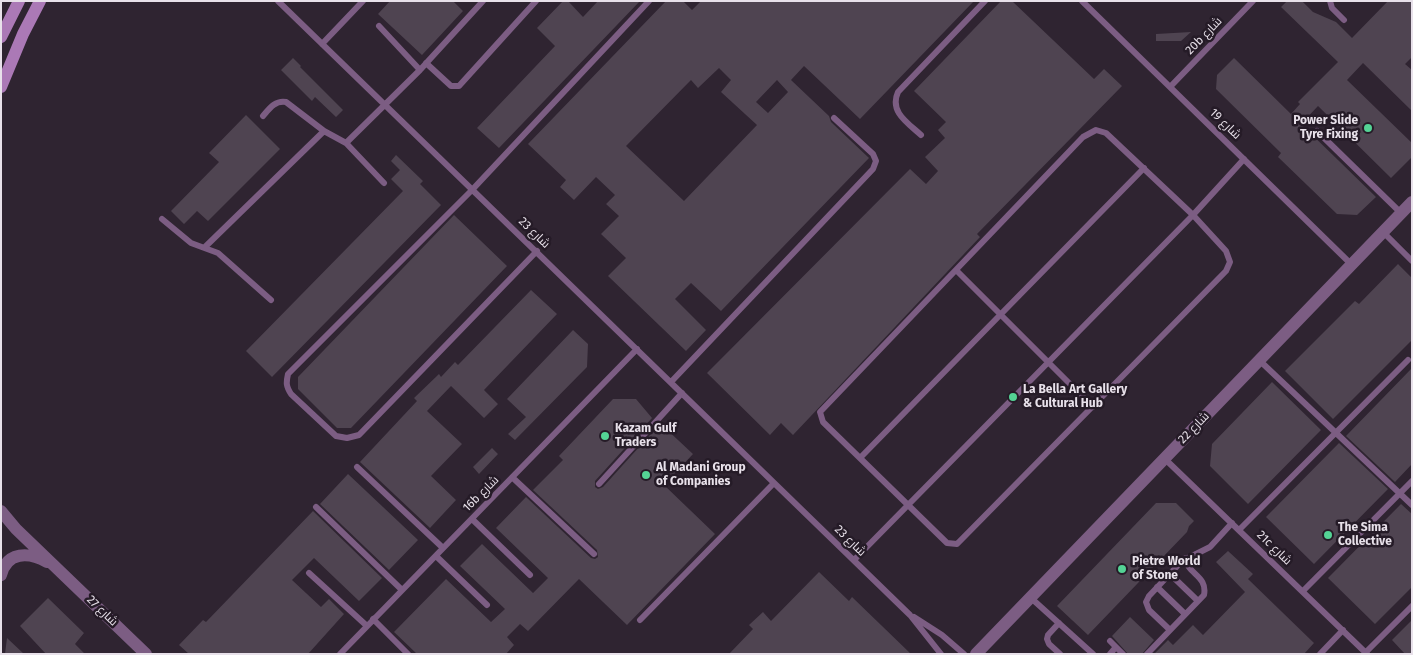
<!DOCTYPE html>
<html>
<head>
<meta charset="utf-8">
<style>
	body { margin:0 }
	#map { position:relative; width:1413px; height:655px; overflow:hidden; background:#2f2431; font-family:"Fira Sans",sans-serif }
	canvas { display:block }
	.frame { position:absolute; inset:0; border:2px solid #e8e1ea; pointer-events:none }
</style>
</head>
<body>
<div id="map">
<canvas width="1413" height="655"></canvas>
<div class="frame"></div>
</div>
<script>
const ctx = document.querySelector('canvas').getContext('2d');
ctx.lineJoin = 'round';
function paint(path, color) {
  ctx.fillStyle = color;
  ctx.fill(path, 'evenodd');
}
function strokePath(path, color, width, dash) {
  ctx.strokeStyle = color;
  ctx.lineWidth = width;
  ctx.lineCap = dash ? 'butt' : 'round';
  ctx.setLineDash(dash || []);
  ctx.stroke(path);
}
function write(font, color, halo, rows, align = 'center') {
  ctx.font = font + ' "Fira Sans",Cairo,sans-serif';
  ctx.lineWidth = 5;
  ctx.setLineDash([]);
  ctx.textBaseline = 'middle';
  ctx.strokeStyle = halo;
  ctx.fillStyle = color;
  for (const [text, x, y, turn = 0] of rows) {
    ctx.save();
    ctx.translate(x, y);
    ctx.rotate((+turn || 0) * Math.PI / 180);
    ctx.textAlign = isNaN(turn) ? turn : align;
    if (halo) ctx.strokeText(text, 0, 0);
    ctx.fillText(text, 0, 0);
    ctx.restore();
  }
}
paint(new Path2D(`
	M390 1H453L463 11 422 55 378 14Z
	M563 1H568L583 17 598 1H640L499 148 477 128 555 46 537 28Z
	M666 1H683L692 10 701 1H974L860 119 804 66 791 80 829 116 831 122 869 158 721 311 691 283 675 299 706 330 686 351 608 276 626 258 601 234 619 216 606 204 615 195 596 177 574 200 560 187 566 180 528 144ZM719 68 731 80 721 92 757 125 684 201 626 146 691 80 698 88ZM777 80 788 92 768 113 756 102Z
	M1001 1H1012L1094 79 1104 69 1122 86 977 234 980 237 793 435 781 423 770 435 707 373 910 169 926 184 938 171 925 157 945 138 938 130 946 122 914 91Z
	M1287 1H1302L1313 12 1336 22 1352 38 1388 1H1412V57L1405 64 1412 70V111L1363 63 1347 80 1412 143V157L1391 178 1318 106 1301 124 1376 197 1357 215 1337 214 1278 157 1281 153 1216 89 1217 75 1234 58 1291 114 1300 104 1298 102 1338 62 1281 7Z
	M1191 32 1181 41H1156V34Z
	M293 58 301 66 300 67 343 110 336 117 315 97 312 101 281 70Z
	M246 115 280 149 208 221 197 211 184 224 171 211 219 162 209 153Z
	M396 155 423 181 420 184 441 205 272 377 246 351 403 191 391 179 400 170 391 161Z
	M454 215 507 266 351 428H337L298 389V377Z
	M1398 264 1412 278V340L1333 419 1285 371 1355 301 1359 304Z
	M531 290 557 314 484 390 498 404 484 418 451 386 427 411 462 444 431 476 456 500 430 528 360 462 417 401 414 398 439 374 441 377 455 362 458 365Z
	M573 330 588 344 587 367 515 440 508 434 526 417 507 399Z
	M1412 368V464L1395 482 1346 436Z
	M1272 382 1321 430 1248 504 1210 466 1212 444Z
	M613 399H636L652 418 595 481V487L598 489 603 487 659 425 662 428 663 426 693 454 664 485 715 534 627 625 579 579 528 631 520 624 507 637 514 645 506 654H417L394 632 446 579 491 622 505 609 460 566 482 544 533 593 548 578 496 528 526 497 591 558 595 559 598 557 597 550 533 490 563 460 559 456Z
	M1339 443 1388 489 1314 564 1266 517Z
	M492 448 498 454 479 474 473 467Z
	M348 474 418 540 389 570 320 504Z
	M1156 503H1176L1194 521 1189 526 1187 532 1088 635 1057 606Z
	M1401 504 1412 514V587L1375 624 1328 578Z
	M313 511 382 578 359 601 314 558 292 580 321 607 329 599 344 614 308 654H189L179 645 203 620 206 622Z
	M1228 551 1253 574 1248 579 1314 643 1304 654H1154L1168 640 1173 645 1193 625 1203 635 1245 592 1216 562Z
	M819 572 849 601 852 597 911 654H729L753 629 749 625 763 612 771 621Z
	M48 598 84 633 75 644 85 654H46L20 626Z
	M1130 617 1154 640 1142 654H1128L1112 636Z
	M1412 620V654H1405L1392 640Z
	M7 638 24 654H5Z`), '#4f4451');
strokePath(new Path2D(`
	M278 1 910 615 941 654
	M1082 1 1351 264
	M1330 1 1332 8 1344 20
	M379 26 420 70
	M322 44 363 1
	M426 63 451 86H459L536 1
	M1170 87 1253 1
	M263 116C269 109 275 100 286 102L324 131 346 143 384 183
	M1317 131 1401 213
	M921 135C908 123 889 112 898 92L985 1
	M346 143 420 70 483 1
	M162 219 191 243 218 253 271 300
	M1383 232 1412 261
	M205 247 324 131
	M537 251 359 435 347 438 336 436 291 394C286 386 286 383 288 374L472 190 649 1
	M956 270 1093 407
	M1259 360 1412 505
	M671 382 873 169 876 161 873 154 834 118
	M860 458 1144 168
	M1165 459 1367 654
	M357 467 443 548
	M513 478 594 554
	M599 484 682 393
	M316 507 402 590
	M472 519 530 575
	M1239 530 1408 360
	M436 556 487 605
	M854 560C967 445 1080 330 1193 215L1226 251 1230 262 1226 271 957 544 947 543 823 422 820 412 1083 137 1096 130 1106 133 1193 215 1244 159
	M309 573 367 626
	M1170 574 1198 601
	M1157 587 1185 614
	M1303 591 1412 481
	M1031 598 1093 654
	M914 617 942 635 964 654
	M373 619 408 654
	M640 620 774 483
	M1059 623 1048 635 1047 639 1049 644 1060 654
	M1170 630 1149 610 1146 602 1149 596 1182 561 1210 547 1232 523
	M1110 641 1123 654
	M1366 652 1412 606
	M340 654 637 349
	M1110 654 1116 647
	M1147 654 1204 595C1208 575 1186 574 1186 558
	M1320 654 1343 630`), '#7c5d83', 6);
strokePath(new Path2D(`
	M1 511 16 529 146 654
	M1 575C7 551 29 552 47 562
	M976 654 1412 202`), '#7c5d83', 12);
strokePath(new Path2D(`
	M1 37 19 1
	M1 87 23 34 40 1`), '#ab79b6', 12);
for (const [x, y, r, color] of [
	[1368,128,5,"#54d395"],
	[1013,397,5,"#54d395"],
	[605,436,5,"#54d395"],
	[646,475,5,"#54d395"],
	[1328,535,5,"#54d395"],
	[1122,569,5,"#54d395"]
]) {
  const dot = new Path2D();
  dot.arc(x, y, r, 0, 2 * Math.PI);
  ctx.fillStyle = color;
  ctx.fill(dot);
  strokePath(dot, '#251b27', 2);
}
write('12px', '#e8e1ea', '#251b27', [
	["20b شارع",1204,36,-46],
	["شارع 19",1225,124,44],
	["شارع 23",534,233,44],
	["شارع 22",1194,428,-46],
	["16b شارع",481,494,-45],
	["شارع 23",850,541,44],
	["21c شارع",1274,548,44],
	["شارع 27",102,611,44]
]);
write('bold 12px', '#e8e1ea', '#251b27', [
	["Power Slide",1358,121,"right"],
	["Tyre Fixing",1358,135,"right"],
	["La Bella Art Gallery",1023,390],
	["& Cultural Hub",1023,404],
	["Kazam Gulf",615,429],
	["Traders",615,443],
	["Al Madani Group",656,468],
	["of Companies",656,482],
	["The Sima",1338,528],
	["Collective",1338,542],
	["Pietre World",1132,562],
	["of Stone",1132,576]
], 'left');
</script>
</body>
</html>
